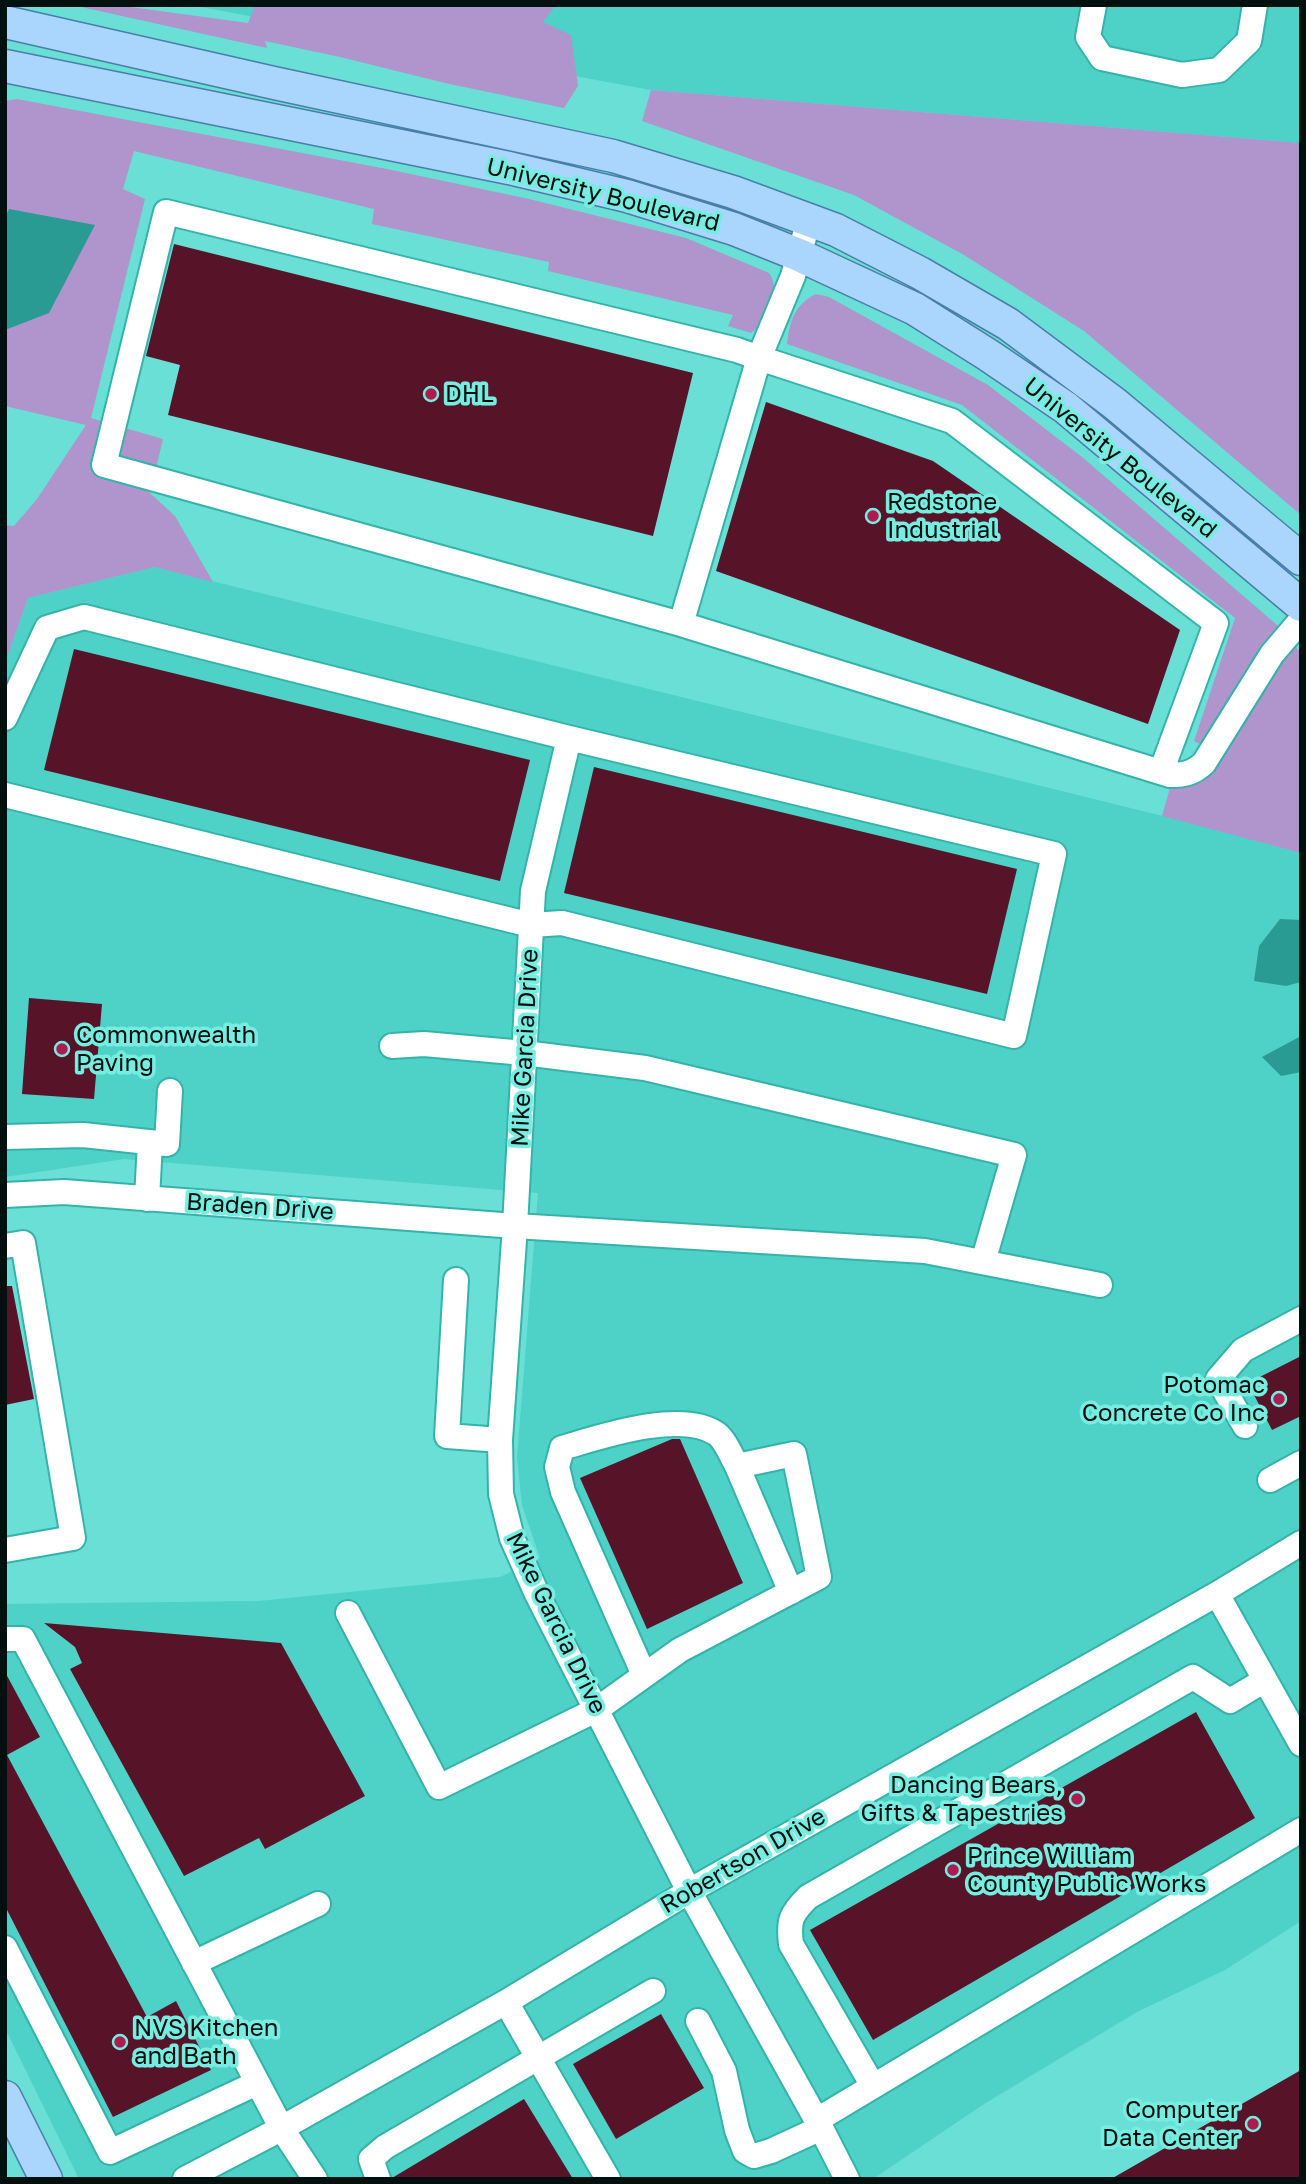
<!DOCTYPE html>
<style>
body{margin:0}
#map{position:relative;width:1306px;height:2184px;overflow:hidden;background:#69dfd5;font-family:"Golos Text",sans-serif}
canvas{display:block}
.frame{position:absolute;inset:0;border:7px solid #00100e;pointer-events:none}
</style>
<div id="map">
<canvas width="1306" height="2184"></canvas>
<div class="frame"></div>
</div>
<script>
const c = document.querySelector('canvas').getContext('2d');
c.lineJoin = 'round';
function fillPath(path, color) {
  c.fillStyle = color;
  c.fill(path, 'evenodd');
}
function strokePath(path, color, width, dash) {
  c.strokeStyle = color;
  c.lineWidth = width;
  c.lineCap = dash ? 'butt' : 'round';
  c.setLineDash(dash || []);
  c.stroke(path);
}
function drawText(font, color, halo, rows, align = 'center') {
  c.font = font + ' "Golos Text",sans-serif';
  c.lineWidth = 7;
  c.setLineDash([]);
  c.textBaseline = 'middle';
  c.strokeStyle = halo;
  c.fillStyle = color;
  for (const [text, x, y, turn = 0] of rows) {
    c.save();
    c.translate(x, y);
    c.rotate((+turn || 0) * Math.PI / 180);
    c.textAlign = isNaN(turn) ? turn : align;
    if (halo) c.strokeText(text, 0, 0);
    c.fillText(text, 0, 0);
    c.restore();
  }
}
fillPath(new Path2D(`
 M190 5H1301V143L651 90Z
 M155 567 1195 824 1301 853V1921L1225 1970 1137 2012 984 2104 873 2179H79L5 2028V1604L259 1601 500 1577 540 1558 522 1505 517 1458 538 1193 124 1159 5 1177V663L28 598Z`), '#4ed1c6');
fillPath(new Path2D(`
 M72 5H116L248 23 255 5H556L543 22 571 35 578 86 564 108 445 83 340 57 265 41 267 48Z
 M651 90 1301 143V515L1084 331 964 255 854 195 642 121Z
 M17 99 387 169 529 199 686 238 769 273C782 291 768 321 751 333L728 326 733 315 548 271 549 262 372 224 374 209 134 151 123 189 145 199 91 418 163 439 150 493 175 516 213 582 155 567 28 598 5 663V525L14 526 37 499 86 425 5 406V101Z
 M816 294 829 297 988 385 1082 457 1284 631 1208 748 1194 741 1235 618 962 405 787 344C790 321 794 305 816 294Z
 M1291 643 1301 652V853L1162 816 1172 781 1187 782Z`), '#b094cc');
fillPath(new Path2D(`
 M9 209 95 225 49 313 5 330V218Z
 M1280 919 1301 920V982L1286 986 1254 981 1259 946Z
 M1301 1036V1072L1281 1076 1262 1057Z`), '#2a9b92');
fillPath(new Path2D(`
 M174 244 693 373 653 536 168 415 180 365 146 356Z
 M766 402 933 461 1180 630 1148 724 716 571Z
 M74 649 530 760 500 881 44 770Z
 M594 767 1017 869 987 994 564 893Z
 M29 998 102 1004 94 1099 22 1094Z
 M5 1286H12L34 1399 5 1405Z
 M1301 1356V1416L1272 1430 1248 1383Z
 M672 1439H680L743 1583 647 1629 580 1478Z
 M44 1623 281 1643 365 1796 265 1849 259 1838 184 1876 70 1669 82 1663 75 1647Z
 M5 1672 40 1737 7 1755 147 2017 176 2001 211 2070 113 2117 5 1906Z
 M1196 1712 1255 1818 873 2040 810 1930Z
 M661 2014 704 2088 616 2139 573 2064Z
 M1301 2070V2179H1111Z
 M524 2099 573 2179H392V2178Z`), '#571428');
const minor = new Path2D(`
 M1094 5 1088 37 1102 58 1182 75 1219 70 1249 41 1255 5
 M809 220 793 276 759 358 681 624 104 465 166 212 737 350 759 358 952 421 1216 623 1161 772
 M681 624 1170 775C1185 775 1193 773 1204 763L1272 654 1301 620
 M5 718 47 628 84 617 569 738 1054 854 1014 1036 562 923 531 925 5 795
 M569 738 533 891 515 1226 500 1440 501 1494 512 1538 537 1594 689 1891 821 2128 847 2179
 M392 1046 424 1044 524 1053 645 1068 1014 1155 983 1262
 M5 1137 83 1135 167 1144 170 1091
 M5 1195 64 1192 515 1226 925 1251 1100 1285
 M147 1199 150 1142
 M5 1246 23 1243 73 1538 5 1550
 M456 1280 447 1436 500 1440
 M1245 1426 1218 1379 1243 1350 1301 1319
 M1270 1480 1301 1463
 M1217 1594 1301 1744
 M348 1613 439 1787 596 1710 680 1650 819 1577 794 1454 737 1466 791 1592
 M5 1639H23L282 2129 315 2179
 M644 1675 563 1492 557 1467 562 1448C600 1437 682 1409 717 1434 725 1440 732 1457 737 1466
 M5 1948 110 2152 257 2083
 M194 1963 318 1904
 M506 2002 608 2179
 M698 2021 724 2071 737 2130 745 2151 754 2156 771 2151 821 2128
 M873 2086 791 1944C788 1920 791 1914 808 1897L1193 1677 1230 1701 1265 1680
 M817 2120 1301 1830
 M185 2179 273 2133 506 2002 698 1886 1217 1594 1301 1543
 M378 2179 371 2159 385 2147 653 1991`);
const major = new Path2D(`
 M5 22 274 83 613 156 733 192 836 230 920 273 1008 324 1114 403 1301 559
 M5 66 509 168 627 196 734 229 799 255 915 309 988 355 1066 408 1301 605
 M5 2097 46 2179`);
strokePath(minor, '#35b3aa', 28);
strokePath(major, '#497ea9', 35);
strokePath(minor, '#fff', 24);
strokePath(major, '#aad6fe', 32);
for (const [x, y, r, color] of [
 [431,394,7,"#ad1c4e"],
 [873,516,7,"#ad1c4e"],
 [62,1049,7,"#ad1c4e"],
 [1279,1399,7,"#ad1c4e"],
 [1077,1799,7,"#ad1c4e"],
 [953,1870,7,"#ad1c4e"],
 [120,2042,7,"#ad1c4e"],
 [1253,2124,7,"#ad1c4e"]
]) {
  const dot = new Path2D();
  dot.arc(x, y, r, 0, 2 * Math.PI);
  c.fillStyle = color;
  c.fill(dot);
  strokePath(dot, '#77ede2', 2.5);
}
drawText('24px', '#00100e', '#77ede2', [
 ["University Boulevard",603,195,14],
 ["University Boulevard",1120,458,39],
 ["Mike Garcia Drive",525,1048,-87],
 ["Braden Drive",260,1207,4],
 ["Mike Garcia Drive",556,1623,64],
 ["Robertson Drive",743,1861,-30]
]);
drawText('24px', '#00100e', '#77ede2', [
 ["DHL",445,394],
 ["Redstone",887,502],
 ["Industrial",887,530],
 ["Commonwealth",76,1035],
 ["Paving",76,1063],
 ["Potomac",1265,1385,"right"],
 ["Concrete Co Inc",1265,1413,"right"],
 ["Dancing Bears,",1063,1785,"right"],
 ["Gifts & Tapestries",1063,1813,"right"],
 ["Prince William",967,1856],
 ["County Public Works",967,1884],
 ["NVS Kitchen",134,2028],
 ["and Bath",134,2056],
 ["Computer",1239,2110,"right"],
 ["Data Center",1239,2138,"right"]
], 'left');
</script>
